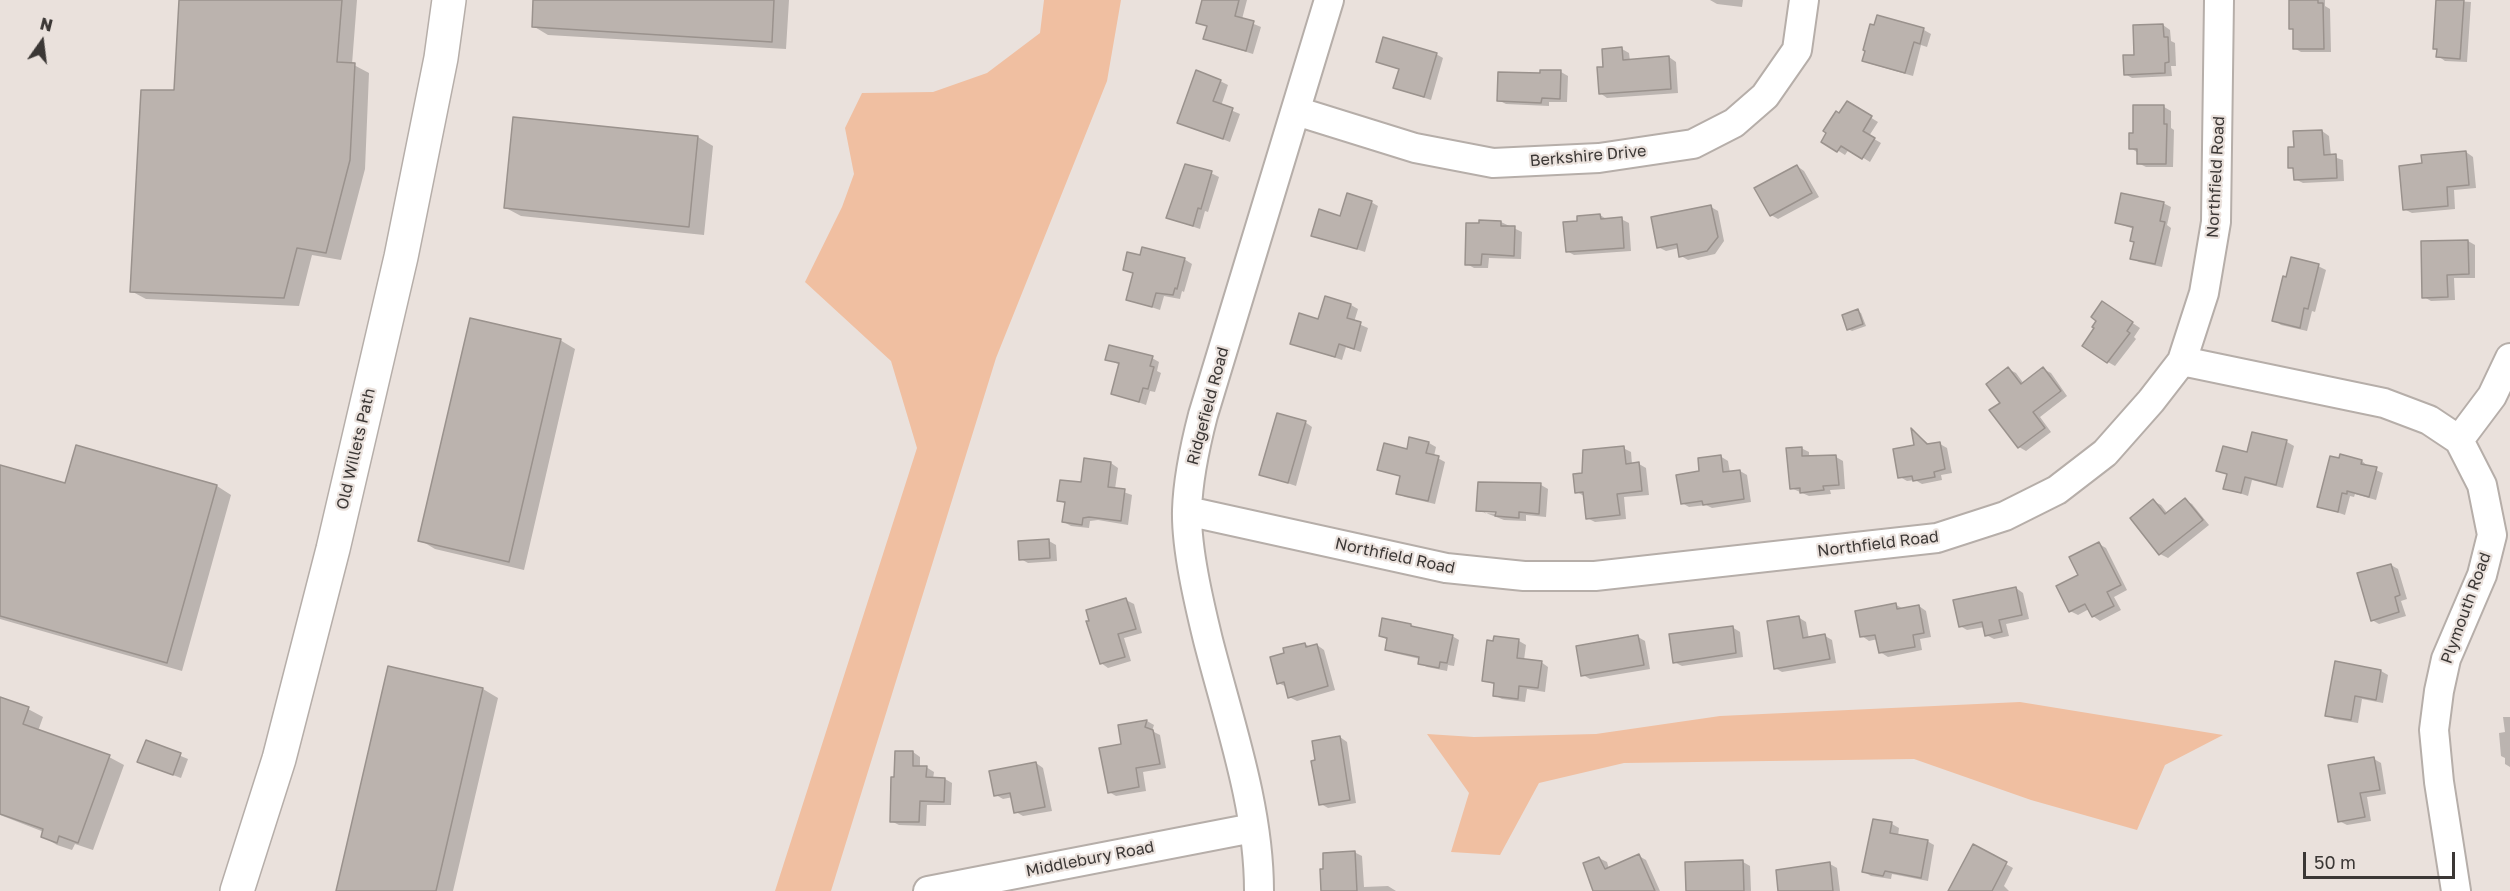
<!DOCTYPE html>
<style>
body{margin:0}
#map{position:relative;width:2510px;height:891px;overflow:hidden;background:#eae1dc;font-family:"Golos Text",sans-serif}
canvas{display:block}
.north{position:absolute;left:12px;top:12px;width:60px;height:60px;-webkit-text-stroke:4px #eae1dc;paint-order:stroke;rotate:14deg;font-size:16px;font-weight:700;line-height:24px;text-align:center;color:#3b3735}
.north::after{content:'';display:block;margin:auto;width:21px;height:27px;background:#3b3735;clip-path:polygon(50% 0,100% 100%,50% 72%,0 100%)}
.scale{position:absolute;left:2303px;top:852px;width:152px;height:27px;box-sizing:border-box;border:3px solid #3b3735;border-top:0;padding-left:8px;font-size:18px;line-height:21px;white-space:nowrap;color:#3b3735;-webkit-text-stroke:4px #eae1dc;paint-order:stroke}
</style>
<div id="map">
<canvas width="2510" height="891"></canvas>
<div class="north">N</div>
<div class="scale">50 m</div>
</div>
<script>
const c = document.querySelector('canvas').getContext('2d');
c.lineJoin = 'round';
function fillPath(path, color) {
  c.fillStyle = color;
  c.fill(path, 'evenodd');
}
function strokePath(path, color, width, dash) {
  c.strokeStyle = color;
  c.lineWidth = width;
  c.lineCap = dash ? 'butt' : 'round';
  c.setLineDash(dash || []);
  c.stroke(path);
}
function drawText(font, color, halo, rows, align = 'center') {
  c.font = font + ' "Golos Text",sans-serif';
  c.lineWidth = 4.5;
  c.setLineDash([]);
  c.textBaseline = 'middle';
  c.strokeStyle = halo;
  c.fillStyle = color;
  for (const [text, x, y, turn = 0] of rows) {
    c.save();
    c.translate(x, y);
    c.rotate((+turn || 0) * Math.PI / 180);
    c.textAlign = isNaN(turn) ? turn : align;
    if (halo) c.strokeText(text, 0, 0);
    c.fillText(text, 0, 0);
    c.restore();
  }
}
fillPath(new Path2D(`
 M1044 0H1121L1107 81 996 358 831 891H775L917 448 891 361 805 282 842 207 854 174 845 128 862 93 933 92 987 73 1040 33Z
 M2020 702 2223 735 2165 765 2137 830 2031 800 1914 759 1624 763 1539 783 1500 855 1451 852 1469 793 1427 734 1474 737 1596 734 1720 716Z`), '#f0bfa1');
fillPath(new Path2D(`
 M180 0H357L352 64 369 73 365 169 341 260 312 255 299 306 146 299 131 291 175 92Z
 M535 0H789L786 49 548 35 533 26Z
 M1215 0H1247L1242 19 1261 27 1253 54 1205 39Z
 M1710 0H1743L1742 7 1717 4Z
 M2291 0H2325V6L2330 9 2331 52H2301L2294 48V30L2290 28Z
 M2437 0 2471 2 2467 62 2445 61 2438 56V51L2434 49Z
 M1878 17 1924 30 1931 34 1927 47 1921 45 1913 76 1871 64 1864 60Z
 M2163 25 2170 30 2171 41 2175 43 2176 66H2171L2172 76 2132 78 2125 74 2136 57Z
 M1622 49 1629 53 1630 61 1669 57 1676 62 1678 93 1607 98 1600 93 1605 68Z
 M1436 54 1443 58 1431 100 1395 88 1400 70 1377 61Z
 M1561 72 1568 76 1567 102H1549V106L1506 104 1498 100Z
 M1220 81 1228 85 1221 106 1240 114 1230 142 1179 122Z
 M1847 103 1878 122 1869 136 1881 143 1870 162 1849 149 1845 155 1823 141Z
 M2164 107 2171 111V128L2174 130 2173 167H2146L2138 163V153L2131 148 2135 135Z
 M2322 131 2329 136 2331 156 2343 160 2344 181 2303 183 2295 179V170L2290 167 2296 148Z
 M698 137 713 146 704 235 521 216 506 208Z
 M2466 152 2473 157 2476 188 2454 190 2455 209 2412 213 2404 209 2423 165Z
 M1797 166 1804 171 1819 197 1778 219 1771 215Z
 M1211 173 1219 177 1208 212 1205 211 1200 229 1168 218 1177 186Z
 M1371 202 1378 206 1365 252 1313 235Z
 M2163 203 2171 207 2167 225 2171 228 2162 267 2139 262 2132 258 2135 242 2134 229 2116 223Z
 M1711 207 1718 211 1724 241 1715 254 1688 260 1681 256 1679 248 1666 251 1658 247Z
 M1600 215 1608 220 1621 219 1629 223 1631 251 1574 255 1567 251 1579 222Z
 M1501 222 1522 232 1521 259 1489 258 1488 268H1474L1467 264Z
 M2468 241 2475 245V278H2454L2455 300 2431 301 2424 297Z
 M1184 259 1192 264 1184 292 1182 291 1180 299 1164 296 1160 310 1127 299 1134 274 1124 269Z
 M2318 266 2326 270 2315 312 2312 311 2307 331 2281 325 2274 320Z
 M1351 305 1358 309 1354 322 1368 328 1361 352 1346 347 1342 360 1292 343 1319 321Z
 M2109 307 2140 328 2134 337 2136 339 2115 366 2108 362Z
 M1858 311 1861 313 1866 326 1852 331 1848 329Z
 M560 340 575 349 524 570 435 549 420 540Z
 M1152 358 1159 362 1157 371 1161 373 1155 392 1150 391 1146 405 1113 393 1120 365 1107 359Z
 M2008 369 2016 373 2024 384 2043 369 2051 373 2067 396 2040 417 2051 432 2026 451 2019 447Z
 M1305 422 1312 427 1296 486 1261 474Z
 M1913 431 1930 445 1940 444 1947 448 1952 473 1941 475 1942 480 1922 484 1915 480 1907 481 1900 477 1916 447Z
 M2253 434 2287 442 2294 446 2283 488 2252 480 2248 496 2225 488 2228 475 2218 470 2248 454Z
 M1429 443 1436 447 1434 456 1445 462 1435 504 1405 497 1398 493 1402 477 1379 470 1408 451Z
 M1623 448 1631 452 1632 464H1639L1646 468 1649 495 1624 497 1626 519 1595 522 1587 518 1584 496 1577 492 1584 474Z
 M1801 448 1809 452V459L1836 457 1843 461 1845 489 1830 490 1831 494 1809 496 1791 488Z
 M1720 456 1728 461 1730 473 1740 471 1747 475 1751 502 1712 508 1706 505 1689 507 1682 503 1701 472Z
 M1085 460 1111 463 1118 468 1115 489 1132 495 1128 525 1098 520 1090 521 1089 528 1071 526 1064 522 1066 504 1058 500 1082 484Z
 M2362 461 2369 467 2383 473 2376 500 2355 494 2354 497 2350 496 2345 515 2319 506Z
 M0 471 66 485 217 486 231 495 182 671 0 619Z
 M1525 484 1541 485 1548 489 1546 517 1526 515V521L1504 520 1478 510ZM1484 510 1503 511V514L1484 513Z
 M2185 500 2192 504 2209 525 2168 558 2160 554 2153 501 2161 505 2168 514Z
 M1049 541 1056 545 1057 561 1028 563 1021 559Z
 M2099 544 2106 548 2127 590 2114 597 2121 610 2100 621 2093 616 2089 609 2078 615 2070 611 2080 576Z
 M2391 565 2398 569 2407 599 2401 601 2406 616 2379 624 2372 620Z
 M2016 588 2023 593 2029 619 2006 624 2009 636 1994 639 1986 635 1985 627 1967 630 1960 626Z
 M1126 600 1134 604 1142 633 1124 638 1131 661 1108 668 1101 663Z
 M1896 605 1904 609 1919 606 1926 611 1931 637 1920 639 1922 650 1888 657 1880 652 1878 639 1869 641 1862 636Z
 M1798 617 1806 622 1809 639 1825 636 1832 640 1836 663 1782 672 1775 668Z
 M1411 625 1418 629 1452 636 1459 640 1454 666 1448 665 1447 671 1427 667 1419 663 1420 659 1394 653 1387 649 1388 640 1380 636Z
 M1732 627 1740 632 1743 657 1682 666 1674 662Z
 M1638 637 1645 641 1650 669 1590 679 1583 675Z
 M1495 638 1519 641 1526 645 1524 660 1541 662 1548 667 1545 692 1527 689 1525 702 1502 699 1494 695 1496 685 1483 680Z
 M1305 644 1310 647 1317 645 1324 650 1335 690 1297 701 1289 697 1287 687 1278 683 1286 654Z
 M389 668 483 689 498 698 453 891H337Z
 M2381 671 2388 675 2383 703 2362 699 2358 723 2334 719 2327 715Z
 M0 700 28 709 43 717 38 731 109 757 124 765 93 850 75 844 72 850 57 845 42 836 44 832 0 815Z
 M2503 717H2510V767L2505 764V758L2501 756 2499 733 2505 732Z
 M1147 721 1154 725 1152 731 1160 735 1166 768 1143 772 1146 791 1116 796 1109 792 1123 746Z
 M1340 737 1347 742 1356 803 1328 808 1321 804Z
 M147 742 188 759 181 778 146 765Z
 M913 752 920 757V767H926L934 772 933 779H945L952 783 951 805H927L926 826 899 825 891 821Z
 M2374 759 2381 763 2386 794 2367 797 2371 821 2347 825 2339 821Z
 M1036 763 1043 768 1052 811 1023 816 1016 812 1013 797 1003 799 996 795Z
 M1874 821 1892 824 1899 828 1898 836 1927 841 1934 845 1928 881 1892 874 1891 879 1871 876 1864 872Z
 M1973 846 2013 868 2004 886 2009 891H1950Z
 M1354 852 1362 856 1364 887 1388 886 1396 891H1323L1325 870Z
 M1639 856 1646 860 1660 891H1595L1599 858 1607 862 1609 869Z
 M1743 862 1750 866 1751 891H1688Z
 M1830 864 1837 868 1840 891H1780Z`), '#0003');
const building = new Path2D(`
 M179 0H342L337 62 355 63 350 160 326 253 297 248 284 298 130 292 141 90H174Z
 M533 0H774L772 42 532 27Z
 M1202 0H1239L1235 16 1254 21 1246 51 1203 39 1207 26 1196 23Z
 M2289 0H2318V3H2323L2324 49H2293V29H2289Z
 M2436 0H2464L2460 59 2436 57 2437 49H2433Z
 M1877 15 1924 28 1920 44 1914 42 1905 73 1862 61 1865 51 1863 50 1870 24 1874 25Z
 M2163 24 2164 37H2168L2169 62 2165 63V73L2124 75 2123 55H2134L2133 25Z
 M1383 37 1437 53 1424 97 1393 88 1399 69 1376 62Z
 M1622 47 1623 60 1669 56 1671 89 1599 94 1597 67H1603L1602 49Z
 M1196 70 1221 80 1213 101 1233 108 1223 139 1177 123Z
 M1540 70H1561L1560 99 1542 98 1541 103 1497 101 1498 72 1540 73Z
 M1847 101 1872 116 1863 131 1875 138 1862 159 1841 146 1837 152 1821 142 1826 133 1823 131 1836 111 1839 113Z
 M2133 105H2164V124H2167L2166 164H2137V149H2129V133H2133Z
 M513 117 698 136 689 227 504 208Z
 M2322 130 2324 155 2336 154 2337 178 2294 180 2293 168H2288V147H2294L2293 131Z
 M2466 151 2469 185 2447 187 2448 206 2403 210 2399 166 2422 163 2421 155Z
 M1185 164 1212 171 1201 209 1198 208 1193 226 1166 218Z
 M1797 165 1812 193 1770 216 1754 188Z
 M1347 193 1372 201 1357 249 1311 236 1319 209 1340 216Z
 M2121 193 2164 202 2160 221 2165 222 2155 264 2130 259 2134 242 2130 241 2133 227 2115 223Z
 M1711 205 1718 237 1707 251 1679 257 1677 244 1657 248 1651 217Z
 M1600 214 1601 219 1622 217 1624 248 1566 252 1563 222 1577 221V216Z
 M1479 220 1501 221V226H1515L1514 256 1482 254 1481 265H1465L1466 223H1479Z
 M2468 240 2469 274 2447 275 2448 297 2422 298 2421 241Z
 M1142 247 1185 258 1177 289 1175 288 1173 295 1156 293 1152 307 1126 300 1133 273 1123 270 1127 252 1140 255Z
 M2291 257 2319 264 2308 309 2304 308 2300 328 2272 321 2283 276 2286 277Z
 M1325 296 1351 304 1347 318 1361 322 1354 349 1339 344 1335 357 1290 344 1299 313 1318 319Z
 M2102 301 2133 322 2127 331 2130 333 2107 363 2082 346 2094 328 2092 327 2096 321 2091 317Z
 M1858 309 1863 324 1847 330 1842 315Z
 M470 318 561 339 509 562 418 541Z
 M1109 345 1153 356 1150 366 1154 367 1148 389 1143 388 1139 402 1111 394 1119 363 1105 360Z
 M2008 367 2021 384 2043 367 2061 391 2033 412 2045 428 2018 448 1989 410 2000 403 1986 384Z
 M1277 413 1306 421 1288 483 1259 475Z
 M1911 428 1927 444 1940 442 1945 469 1934 472 1935 477 1913 481 1912 476 1898 478 1893 449 1914 445Z
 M2252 432 2287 440 2276 485 2245 477 2241 493 2223 489 2227 474 2216 471 2223 446 2247 452Z
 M1409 437 1429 442 1426 453 1439 456 1428 501 1396 494 1400 476 1377 470 1384 443 1407 449Z
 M76 445 217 485 167 663 0 616V465L65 483Z
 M1624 446 1626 464 1639 462 1642 491 1617 494 1620 515 1586 519 1583 492 1575 493 1573 474 1582 473 1583 450Z
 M1802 447V456L1836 455 1839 485 1823 486 1824 490 1800 493V488L1790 489 1786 448Z
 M2340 454 2362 460 2361 464 2377 467 2369 497 2347 491V494L2342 493 2338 512 2317 507 2330 456 2339 458Z
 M1721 455 1723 472 1740 470 1744 499 1703 505 1702 501 1681 504 1676 475 1699 471 1698 458Z
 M1084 458 1111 462 1108 487 1125 489 1121 521 1089 517 1083 518 1082 525 1062 522 1065 502 1057 501 1060 480 1081 482Z
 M1478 482 1541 483 1539 514 1519 512V518L1495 516 1496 512 1476 511Z
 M2185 498 2203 520 2159 555 2130 518 2153 499 2165 514Z
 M1049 539 1050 558 1019 560 1018 541Z
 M2099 542 2121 585 2107 592 2114 606 2092 617 2085 604 2069 612 2056 586 2078 575 2069 557Z
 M2391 564 2400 595 2395 597 2399 612 2371 621 2357 573Z
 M2016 587 2022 615 1999 620 2002 632 1985 636 1982 622 1959 627 1953 600Z
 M1126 598 1136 629 1118 634 1125 657 1100 664 1086 621H1089L1086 610Z
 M1896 603 1897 609 1919 605 1924 633 1913 635 1915 647 1879 653 1875 635 1860 637 1855 611Z
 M1799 616 1803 638 1825 634 1830 659 1774 669 1767 621Z
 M1382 618 1411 624V626L1453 635 1447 663 1440 662 1439 668 1418 664 1419 657 1385 650 1387 638 1379 636Z
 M1733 626 1736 653 1673 663 1669 634Z
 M1638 635 1644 665 1581 676 1576 646Z
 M1494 636 1519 639 1517 658 1542 661 1538 688 1519 686 1518 699 1493 696 1494 683 1482 681 1487 640 1493 641Z
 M1305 643 1306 647 1317 644 1328 686 1288 698 1284 682 1277 684 1270 657 1284 653 1283 648Z
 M2335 661 2381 670 2376 700 2355 696 2351 720 2325 716Z
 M388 666 483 688 436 891H336Z
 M0 697 29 707 23 724 110 755 78 843 59 836 57 843 41 837 43 829 0 814Z
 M1147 720 1145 727 1153 730 1160 764 1136 768 1139 787 1108 793 1099 748 1121 744 1118 725Z
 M1340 736 1350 800 1319 805 1311 761 1315 760 1312 741Z
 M146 740 181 753 173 775 137 762Z
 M895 751H913V766H927L926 777 945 778 944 802 920 801 919 822H890L891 777H894Z
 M2374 757 2380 790 2360 793 2365 817 2338 822 2328 765Z
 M1036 762 1045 807 1014 813 1010 793 994 796 989 771Z
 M1873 819 1892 822 1890 833 1928 840 1921 878 1885 871 1883 876 1862 872Z
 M1973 844 2007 862 1992 891H1948Z
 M1355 851 1357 891H1321L1320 869H1323V853Z
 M1639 854 1655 891H1593L1583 863 1599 857 1605 869Z
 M1743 860 1744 891H1686L1685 862Z
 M1830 862 1833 891H1778L1776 870Z`);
fillPath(building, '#bbb3ae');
strokePath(building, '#9a928d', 1.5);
const minor = new Path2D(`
 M1296 111 1415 148 1493 163 1599 158 1693 144 1734 123 1765 96 1797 50 1804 0
 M2182 361 2384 403 2429 420 2459 440 2482 485 2492 535 2482 575 2446 659 2439 691 2434 730 2439 782 2456 891
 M2459 440 2492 396 2510 358
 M1187 511 1446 568 1524 576H1595L1937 538 2005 516 2057 490 2105 453 2151 401 2182 361 2204 293 2216 222 2219 0
 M928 891 1253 828
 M1259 891C1259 806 1229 722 1208 640 1199 603 1186 548 1187 510 1188 477 1195 446 1203 415L1329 0`);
const major = new Path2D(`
 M237 891 279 759 333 549 401 257 441 58 449 0`);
strokePath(minor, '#b6aea9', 32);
strokePath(major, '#b6aea9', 36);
strokePath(minor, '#fff', 28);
strokePath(major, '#fff', 33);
drawText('16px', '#3b3735', '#eae1dc', [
 ["Berkshire Drive",1588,156,-5],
 ["Northfield Road",2216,177,-87],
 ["Ridgefield Road",1208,406,-75],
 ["Old Willets Path",356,449,-77],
 ["Northfield Road",1878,544,-7],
 ["Northfield Road",1395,556,12],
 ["Plymouth Road",2466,608,-70],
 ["Middlebury Road",1090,859,-11]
]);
</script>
